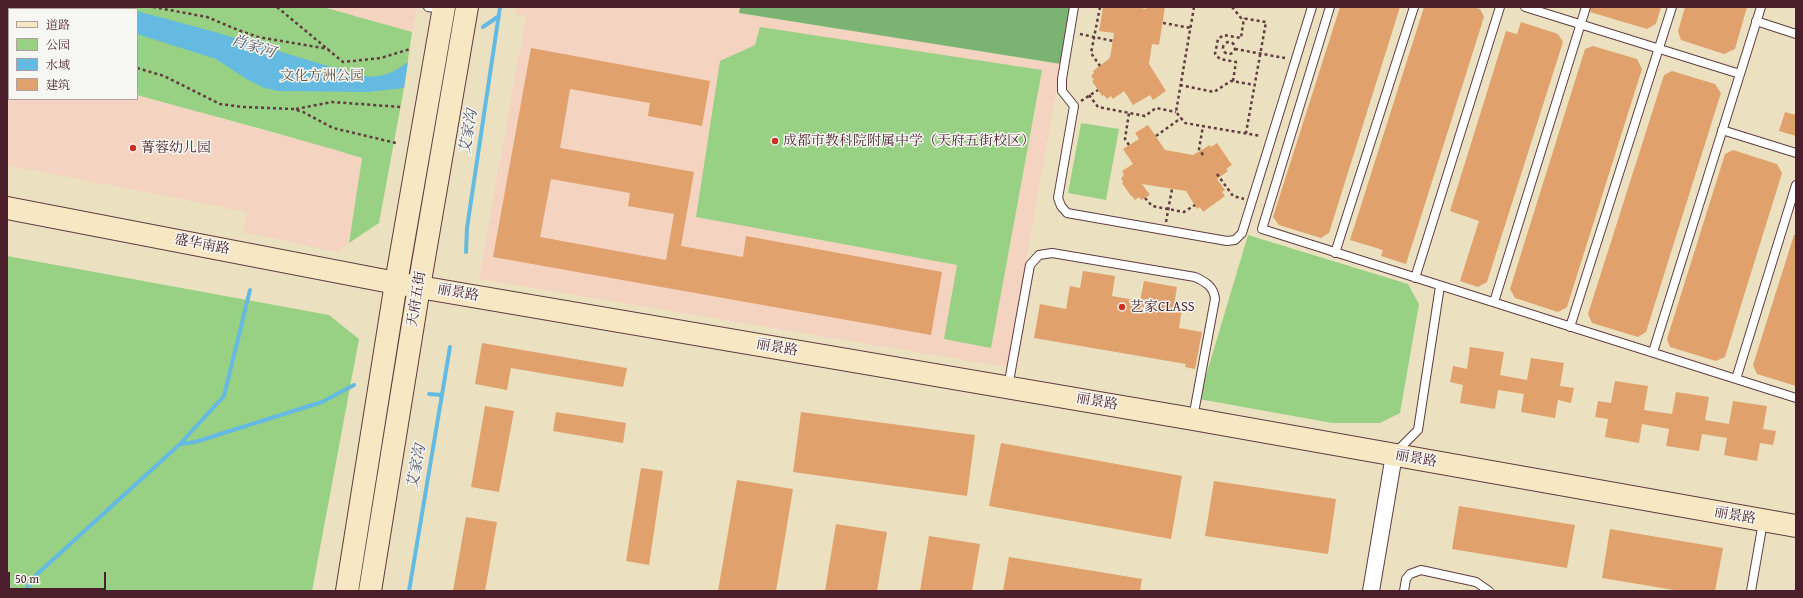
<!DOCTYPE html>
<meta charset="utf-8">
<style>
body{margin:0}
#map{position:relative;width:1803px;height:598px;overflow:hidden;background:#ebe1c0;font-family:"Gentium Book Plus","Noto Serif SC",serif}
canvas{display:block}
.frame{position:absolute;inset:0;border:8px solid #4a1f2b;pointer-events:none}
.legend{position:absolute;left:8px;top:8px;width:130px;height:92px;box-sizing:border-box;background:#f6f6f2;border:1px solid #b1a0a2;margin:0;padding:5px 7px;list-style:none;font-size:12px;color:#4a1f2b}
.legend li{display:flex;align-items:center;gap:8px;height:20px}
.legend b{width:20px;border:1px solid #b1a0a2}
.scale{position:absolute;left:8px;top:572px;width:98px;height:18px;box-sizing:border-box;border:2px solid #4a1f2b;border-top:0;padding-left:5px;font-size:12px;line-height:14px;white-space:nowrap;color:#4a1f2b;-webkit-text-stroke:3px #f6f6f2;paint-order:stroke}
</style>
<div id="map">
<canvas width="1803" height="598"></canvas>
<div class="frame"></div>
<ul class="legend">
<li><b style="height:5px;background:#f7e8c3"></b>道路</li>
<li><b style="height:11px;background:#98d184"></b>公园</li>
<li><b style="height:11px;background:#65bae1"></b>水域</li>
<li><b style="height:11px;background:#e1a16c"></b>建筑</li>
</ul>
<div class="scale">50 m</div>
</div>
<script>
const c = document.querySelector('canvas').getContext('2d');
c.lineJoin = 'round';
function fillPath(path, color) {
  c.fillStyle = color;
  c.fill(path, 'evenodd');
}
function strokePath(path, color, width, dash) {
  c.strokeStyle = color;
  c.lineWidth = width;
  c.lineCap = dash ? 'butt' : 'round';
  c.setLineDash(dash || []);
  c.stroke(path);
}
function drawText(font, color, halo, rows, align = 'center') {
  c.font = font + ' "Gentium Book Plus","Noto Serif SC",serif';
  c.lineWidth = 3;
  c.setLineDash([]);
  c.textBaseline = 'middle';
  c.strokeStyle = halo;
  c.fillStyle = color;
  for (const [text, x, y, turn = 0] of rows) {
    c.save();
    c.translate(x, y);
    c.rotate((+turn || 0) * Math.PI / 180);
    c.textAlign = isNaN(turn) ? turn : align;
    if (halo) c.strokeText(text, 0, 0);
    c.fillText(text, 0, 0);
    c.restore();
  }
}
fillPath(new Path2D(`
 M323 7H417L412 32Z
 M516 7H740L739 13 1061 64 1007 367 479 279 526 16 515 14Z
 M7 58 9 59V99H137V95L262 130 314 143 362 158 349 243 338 252 243 232 247 212 7 165Z`), '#f4d3c0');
fillPath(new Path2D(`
 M7 7H323L412 32 404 88 379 223 349 243 362 158C287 135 212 116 137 95V9H9V59L7 58Z
 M760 27 1042 70 991 348 944 339 957 265 696 217 720 61 755 45Z
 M1081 123 1119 129 1106 200 1068 193Z
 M1248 235 1408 284 1419 304 1400 413 1380 423H1332L1199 399Z
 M7 256 329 315 359 339 312 591H7Z`), '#98d184');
fillPath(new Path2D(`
 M740 7H1070L1061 64 739 13Z`), '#7ab372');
fillPath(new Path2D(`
 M21 7H126L132 9H26Z
 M137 11 215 32 361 76C383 78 391 74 408 62L404 88 368 92 277 91 262 87 245 78 216 59 137 34Z`), '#65bae1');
strokePath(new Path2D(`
 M483 27 499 16
 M466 252 467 228 500 7
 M429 394 441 395
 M180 444 195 442 322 402 354 385
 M25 591 35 576 180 444 224 396 250 290
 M409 591 450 347`), '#65bae1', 4);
fillPath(new Path2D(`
 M1103 7H1136L1146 9V7H1165L1159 45 1152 44 1149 64 1166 91 1153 100 1150 95 1133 105 1124 91 1113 99 1111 96 1107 99 1104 95 1102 96 1092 81 1094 80 1091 76 1094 73 1093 71 1110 58 1114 33 1099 31Z
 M1340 7H1400L1329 233 1321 238 1279 225 1273 217Z
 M1424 7H1472L1480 9 1484 17 1406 264 1381 256 1383 250 1350 240Z
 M1591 7H1661L1656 24 1647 29 1590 12Z
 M1685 7H1747L1735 49 1724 54 1681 40 1678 31Z
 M1521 22 1558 34 1563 42 1487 282 1478 287 1460 281 1479 221 1450 211 1506 31 1517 34Z
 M1593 46 1637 59 1642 69 1567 307 1558 312 1515 298 1510 289 1585 49Z
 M531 48 710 81 702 126 648 116 650 103 570 89 560 148 694 172 681 246 743 257 746 236 942 272 931 335 493 257ZM551 179 630 193 628 206 674 214 666 260 540 237Z
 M1672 71 1715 84 1721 93 1646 332 1638 337 1592 323 1588 314 1664 75Z
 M1785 112 1796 115V136L1779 131Z
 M1148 125 1165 150 1193 155 1210 145 1211 147 1217 143 1232 165 1226 169 1228 171 1217 179 1225 190 1222 192 1225 196 1203 212 1200 207 1197 209 1186 191 1142 184 1150 195 1141 200 1139 197 1135 200 1132 196H1131L1122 183 1123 182 1121 178 1124 175 1122 171 1133 164 1123 149 1139 139 1135 133Z
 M1733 150 1777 164 1782 173 1725 357 1716 361 1670 347 1667 339 1725 154Z
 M1794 235H1796V386L1757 374 1753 365Z
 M1083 271 1115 276 1112 296 1140 301 1144 281 1177 287 1174 306 1182 308 1179 328 1202 332 1195 369 1185 367 1186 364 1034 338 1040 304 1066 309 1070 286 1080 288Z
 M482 343 627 368 623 387 511 368 507 390 475 384Z
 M1470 347 1504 352 1500 375 1527 380 1531 358 1564 363 1560 386 1574 388 1571 403 1558 400 1555 418 1521 412 1524 394 1498 390 1495 409 1460 403 1463 385 1450 382 1453 366 1467 369Z
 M1615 381 1648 386 1644 410 1672 414 1676 392 1709 397 1705 420 1729 424 1733 401 1767 406 1763 429 1776 431 1773 445 1760 443 1757 461 1724 455 1727 438 1702 434 1699 451 1666 446 1669 429 1642 424 1639 443 1605 437 1608 419 1595 417 1598 401 1611 403Z
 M485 406 514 411 499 492 471 487Z
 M556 412 626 423 623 443 553 431Z
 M801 412 975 435 967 496 793 472Z
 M1001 443 1182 476 1171 539 989 506Z
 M641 468 663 471 649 565 626 561Z
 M737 480 793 489 776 591H718Z
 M1214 481 1336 499 1328 554 1205 536Z
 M1459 506 1575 525 1567 568 1452 549Z
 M466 517 497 522 485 591H453Z
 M836 524 887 532 877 591H825Z
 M1610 529 1723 548 1715 591H1680L1602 578Z
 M929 536 980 544 972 591H920Z
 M1009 557 1142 579 1140 591H1003Z`), '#e1a16c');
const lane = new Path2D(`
 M428 7 435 8
 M1074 7 1062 79V91L1074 106 1058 198 1061 206 1067 213 1227 241 1235 240 1242 233 1312 7
 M1330 7 1262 229 1796 398
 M1525 7 1740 74
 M1756 21 1796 34
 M1722 130 1796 153
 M1335 253 1414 7
 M1415 278 1500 7
 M1494 302 1586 7
 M1570 327 1672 7
 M1653 352 1761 7
 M1736 379 1796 185
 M1008 387 1030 265 1039 255 1052 253 1195 277C1206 282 1214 287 1215 299L1193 418
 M1396 452 1418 430 1440 286
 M1404 591 1406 579 1410 574 1421 570 1476 582 1489 591
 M1751 591 1763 522`);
const street = new Path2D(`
 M1371 591 1394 455`);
const secondary = new Path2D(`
 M7 208 396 283 1193 419 1796 526
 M347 591 396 283 444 7
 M370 591 419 287 467 7`);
strokePath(lane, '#623c41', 10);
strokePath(street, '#623c41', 18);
strokePath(secondary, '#623c41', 24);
strokePath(new Path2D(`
 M153 7 207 17 238 30 258 37 328 49
 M277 7 343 62 381 58 410 49
 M1100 7 1091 53 1100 66
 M1194 7 1176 112 1185 123 1261 136
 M1232 7 1241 18 1266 22 1246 133
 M1163 23 1191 28
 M1080 34 1113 41
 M1223 48a6 6 0 1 1 12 0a6 6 0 1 1-12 0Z
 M7 43 9 44
 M1235 49 1285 58
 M137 68 164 76 220 104 243 107 293 109 303 112 333 128 396 143
 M1233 81 1236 62 1220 59 1215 54 1218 39 1224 35 1241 38 1244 18
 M1180 85 1214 92 1231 81 1255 85
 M1089 95 1098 107 1145 116 1156 108 1176 112
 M1081 101 1098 90
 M296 109 332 102 401 107
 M1156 136 1181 118
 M1129 145 1125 139 1129 113
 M1203 155 1199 149 1203 126
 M1217 174 1233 196 1244 199
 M1145 198 1152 206 1184 212 1195 205
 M1166 222 1172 189`), '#623c41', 2.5, [3, 3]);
strokePath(lane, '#fff', 8);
strokePath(street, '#fff', 16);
strokePath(secondary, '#f7e8c3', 22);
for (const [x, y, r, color] of [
 [775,141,4,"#c8321e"],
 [133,148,4,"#c8321e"],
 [1122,307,4,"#c8321e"]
]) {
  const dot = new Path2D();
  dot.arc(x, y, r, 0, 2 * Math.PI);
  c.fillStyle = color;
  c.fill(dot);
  strokePath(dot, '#f6f6f2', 1.5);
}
drawText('14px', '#615446', '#f6f6f2', [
 ["文化方洲公园",322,76]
]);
drawText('14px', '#4a1f2b', '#f6f6f2', [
 ["成都市教科院附属中学（天府五街校区）",783,141],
 ["菁蓉幼儿园",141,148],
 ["艺家CLASS",1130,307]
], 'left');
drawText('14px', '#4a1f2b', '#f6f6f2', [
 ["盛华南路",202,245,11],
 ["丽景路",458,293,10],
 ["天府五街",417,299,-81],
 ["丽景路",777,348,10],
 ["丽景路",1097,402,10],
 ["丽景路",1416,459,10],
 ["丽景路",1735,516,10]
]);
drawText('italic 15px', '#53556b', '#f6f6f2', [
 ["肖家河",253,47,18],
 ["艾家沟",469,132,-81],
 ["艾家沟",417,467,-80]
]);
</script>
